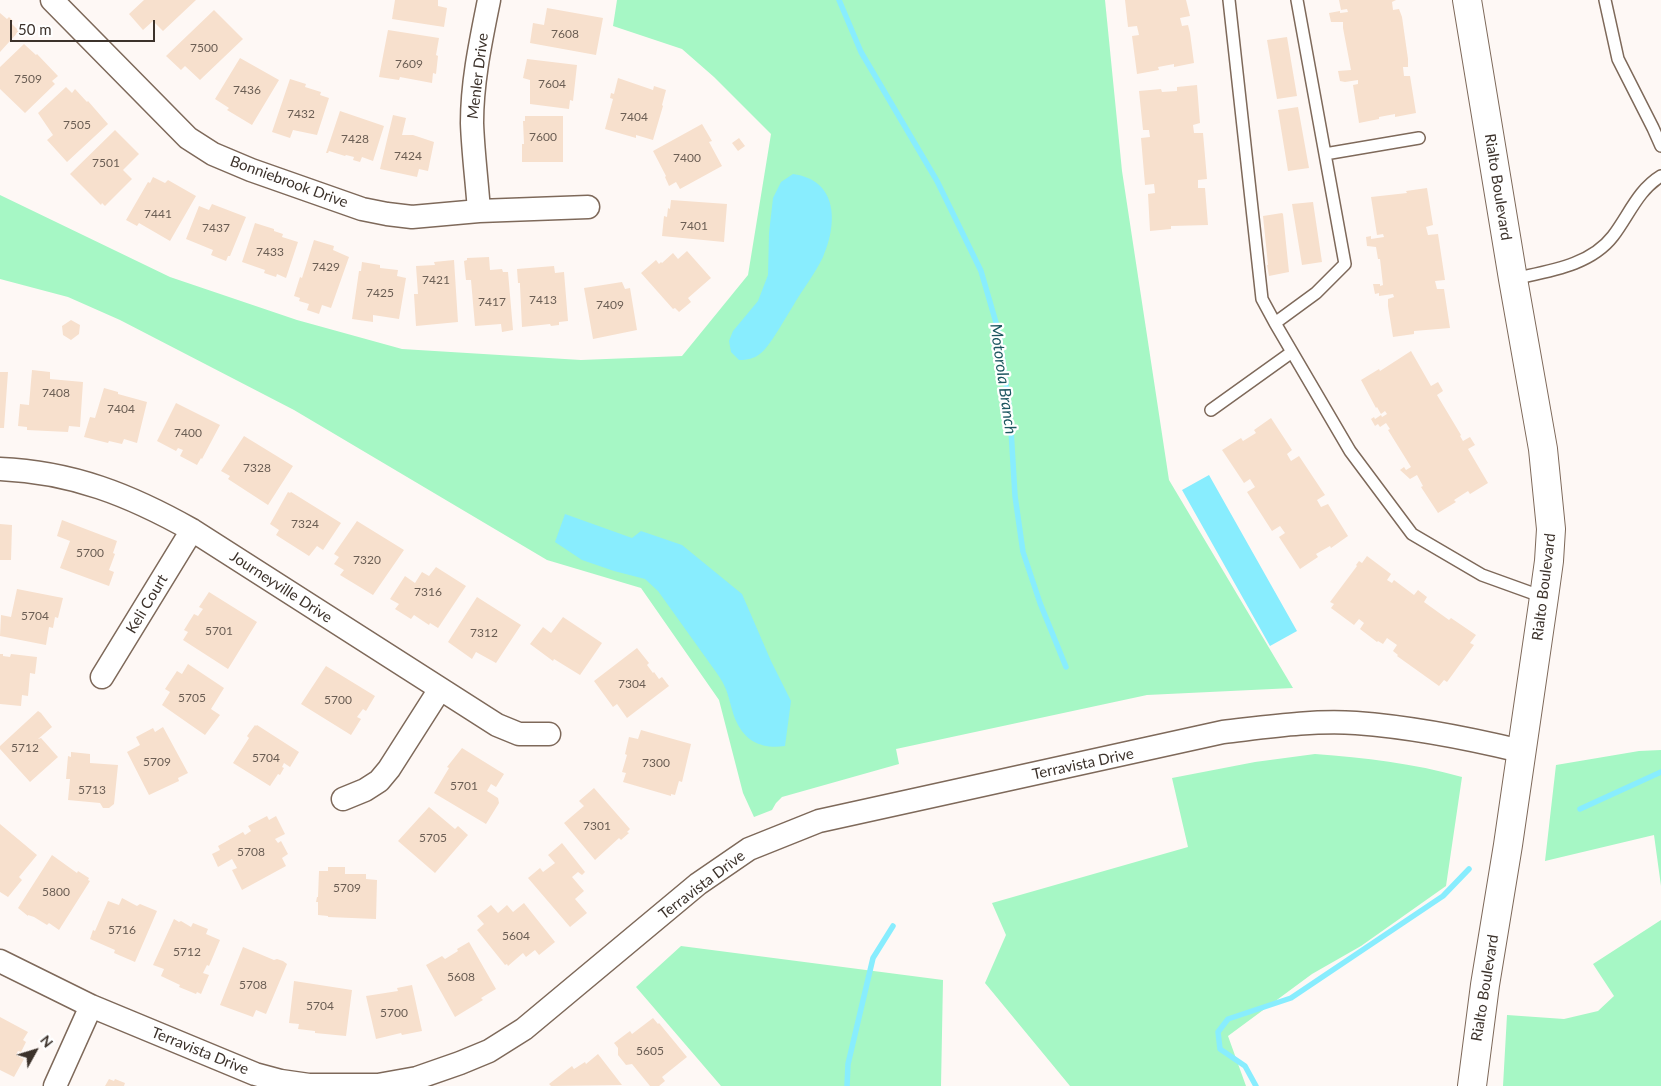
<!DOCTYPE html>
<style>
body{margin:0}
#map{position:relative;width:1661px;height:1086px;overflow:hidden;background:#fef8f5;font-family:Lato,sans-serif}
canvas{display:block}
.north{position:absolute;left:10px;top:1026px;width:50px;height:50px;-webkit-text-stroke:4px #fff;paint-order:stroke;rotate:51deg;font-size:14px;font-weight:700;line-height:20px;text-align:center;color:#3c322b}
.north::after{content:'';display:block;margin:auto;width:18px;height:22px;background:#3c322b;clip-path:polygon(50% 0,100% 100%,50% 72%,0 100%)}
.scale{position:absolute;left:10px;top:20px;width:145px;height:22px;box-sizing:border-box;border:2px solid #3c322b;border-top:0;padding-left:6px;font-size:15px;line-height:18px;white-space:nowrap;color:#3c322b;-webkit-text-stroke:4px #fff;paint-order:stroke}
</style>
<div id="map">
<canvas width="1661" height="1086"></canvas>
<div class="north">N</div>
<div class="scale">50 m</div>
</div>
<script>
const c = document.querySelector('canvas').getContext('2d');
c.lineJoin = 'round';
function fillPath(path, color) {
  c.fillStyle = color;
  c.fill(path, 'evenodd');
}
function strokePath(path, color, width, dash) {
  c.strokeStyle = color;
  c.lineWidth = width;
  c.lineCap = dash ? 'butt' : 'round';
  c.setLineDash(dash || []);
  c.stroke(path);
}
function drawText(font, color, halo, rows, align = 'center') {
  c.font = font + ' Lato,sans-serif';
  c.lineWidth = 4.5;
  c.setLineDash([]);
  c.textBaseline = 'middle';
  c.strokeStyle = halo;
  c.fillStyle = color;
  for (const [text, x, y, turn = 0] of rows) {
    c.save();
    c.translate(x, y);
    c.rotate((+turn || 0) * Math.PI / 180);
    c.textAlign = isNaN(turn) ? turn : align;
    if (halo) c.strokeText(text, 0, 0);
    c.fillText(text, 0, 0);
    c.restore();
  }
}
fillPath(new Path2D(`
 M617 0H1105L1122 171 1169 480 1293 688 1147 695 896 749 899 764 782 797 776 803 772 810 754 817 743 793 719 700 641 588 547 560 294 410 120 320 68 297 0 279V195L170 277 297 320 402 349 581 360 682 356 748 275 771 134 714 77 682 49 613 26Z
 M1661 750V886L1654 835 1545 861 1556 765 1639 751Z
 M1315 754C1365 758 1413 763 1462 777L1446 886 1361 946 1312 974 1228 1036 1246 1086H1070L985 983 1006 935 992 903 1188 847 1172 778 1255 762Z
 M1661 920V1086H1503L1507 1015 1564 1019 1598 1011 1614 996 1593 964Z
 M681 946 943 980 941 1086H721L636 987Z`), '#a6f7c5');
fillPath(new Path2D(`
 M793 174C838 180 838 223 823 257 815 274 802 290 793 306 786 317 770 346 761 353 754 359 747 360 739 360L731 352 729 341 733 331 758 301 768 275 769 233 773 198 781 182Z
 M1209 475 1297 631 1270 646 1182 490Z
 M565 514 632 538 641 531 682 545 742 594 771 661 791 701 785 746C764 749 747 743 737 723 731 711 730 697 724 685 722 681 719 676 716 672L658 591 645 579 614 571 582 560 555 542Z`), '#88edfe');
strokePath(new Path2D(`
 M839 0 861 52 937 181 981 271 999 333 1010 413 1015 496 1023 552 1040 603 1066 667
 M1580 809 1661 772
 M847 1086 848 1064 873 958 893 926
 M1256 1086 1245 1066 1220 1049 1218 1032 1228 1019 1291 998 1443 896 1469 869`), '#88edfe', 5.5);
fillPath(new Path2D(`
 M144 0H196L163 31 153 21 143 30 129 14Z
 M395 0H438V6L447 8 444 27 392 19Z
 M1125 0H1186L1190 16 1180 18 1182 26 1188 25 1190 33 1194 63 1174 67V64L1158 67 1159 70 1137 74 1132 36 1139 35 1137 26 1128 27Z
 M1339 0H1396L1392 2 1393 10 1399 9 1402 17 1408 59V67H1403L1404 76H1410L1416 113 1395 117V114L1379 117V119L1359 123 1353 85 1358 84V80L1345 82 1340 81 1338 71 1351 70 1343 28V22H1331L1329 13 1340 11V13L1348 12 1347 9 1341 10Z
 M547 8 603 18 596 55 530 43 533 23 544 25Z
 M214 10 243 39 200 80 185 66 181 70 166 56Z
 M0 13 7 19 9 17 13 21 11 23 19 31 0 52Z
 M388 30 439 38 436 55 438 56 436 74 433 73 432 83 400 77 399 80 379 77Z
 M1287 37 1297 96 1277 99 1267 40Z
 M24 44 36 55 37 54 58 76 52 81 55 84 25 113 0 89V67Z
 M240 58 279 80 252 125 227 110 229 108 215 99Z
 M527 59 577 65 573 101 570 100 569 109 530 104V80L523 78Z
 M618 78 653 90 654 86 666 90 662 105 663 106 653 140 636 135V138L605 129 613 99 610 98 611 93 614 94Z
 M290 79 306 84 305 87 321 92 320 95 329 98 317 135 293 130 290 138 272 132Z
 M1197 85 1200 123 1193 125 1194 133H1203L1207 179 1198 180V188H1205L1208 225 1171 226V229L1150 231 1148 194 1155 193 1154 184 1145 185 1141 138 1150 137 1149 130H1143L1139 91 1161 89 1162 92 1177 91V87Z
 M66 87 72 93 75 89 87 102 88 101 108 124 67 162 47 140 53 135 38 113Z
 M1298 107 1309 168 1288 171 1278 110Z
 M340 111 384 126 373 161 362 157 360 162 353 160 354 157 346 155 345 156 329 151 328 153H326Z
 M393 115 406 118 402 135H413L434 142 428 171 419 169 417 177 380 169Z
 M525 116H563V162H522V144H524L523 121H525Z
 M702 124 712 141 709 142 722 166 680 189 676 182 669 186 665 177 666 176 653 151Z
 M115 130 139 154 123 170 132 179 105 206 102 203 101 205 70 174Z
 M739 138 745 146 738 151 732 143Z
 M153 177 165 183 168 180 196 196 170 241 139 223 137 226 126 220 148 182 150 183Z
 M1427 188 1433 225 1426 227 1428 235 1438 234 1445 280 1435 281 1437 289H1444L1450 328 1414 331V334L1393 337 1388 306V299L1394 297 1393 294 1379 296V293L1375 294 1373 284H1380V286L1383 285 1380 259H1378L1376 247 1367 246 1366 237 1371 236V239L1384 237 1383 234 1377 235 1371 197 1407 193 1406 191Z
 M671 200 727 204 724 242 662 236 664 216 667 217 668 208 670 209Z
 M1313 202 1322 262 1302 265 1292 204Z
 M212 204 246 217 230 256H228L226 261 211 255 213 250 186 239 199 206 209 210Z
 M1282 213 1283 214 1289 272 1269 276 1267 265H1268L1263 216Z
 M255 223 274 229V231L283 234 282 237 298 242 286 278 277 274 276 277 264 273 265 270 242 262Z
 M314 240 334 246 333 250 349 257 331 308 322 305 319 314 307 310 309 304 299 301 300 298 294 296 300 277 302 278Z
 M687 251 711 278 688 298 691 302 679 312 675 308 673 309 641 273 656 260 659 264 661 262 662 263 673 253 678 259Z
 M489 257 490 270 502 269 503 272H508L513 330 502 332 501 324 475 326 471 280H466L464 261 467 260V258Z
 M454 260 458 322 416 326 414 294H418L416 266 435 265 434 262Z
 M362 262 380 265V268L398 270 397 276 406 278 399 319 373 315V322L352 319 359 271H361Z
 M554 266 555 273 564 272 568 321 559 322V325L551 326 550 324 522 327 520 286V283H518L517 269Z
 M622 282 625 289 630 288 637 330 593 339 584 288Z
 M71 320 80 325 79 334 71 340 63 335 62 326Z
 M1411 351 1431 386 1438 382 1442 389 1443 391 1437 395 1461 435 1460 436 1463 441 1470 437 1475 445 1468 449 1488 483 1470 494 1468 491 1454 500 1456 502 1438 513 1421 487 1423 486 1417 475 1410 479 1400 470 1404 467 1406 470 1411 467 1388 430 1390 429 1386 423 1380 427 1378 424 1375 426 1371 419 1374 417 1375 419 1381 415 1382 417 1387 414 1385 411 1381 414 1377 407 1376 408 1361 380 1379 369 1380 371Z
 M32 370 50 372V379L83 382 80 427 69 426 68 432 27 430V427L18 426 20 404 29 405Z
 M0 372H8L4 428H0Z
 M104 388 118 392V394L147 402 137 443 124 439 122 444 109 441 108 443 84 437 90 417 95 418Z
 M176 403 220 425 202 459 201 458 197 465 180 456 183 450 178 448 176 451 157 441Z
 M1271 418 1292 450 1287 454 1291 461 1299 456 1325 495 1317 500 1321 507 1328 504 1348 536 1331 548 1330 546 1316 554 1318 557 1300 569 1279 537 1285 533 1280 526 1272 531 1247 492 1255 487 1250 479 1244 483 1222 450 1241 438 1243 441 1256 433 1254 430Z
 M244 436 293 466 268 505 228 479 230 476 221 471Z
 M288 492 290 493 291 492 341 523 323 550 317 546 309 556 276 535 279 530 270 524Z
 M62 520 117 541 113 553 115 554 109 570 114 572 109 586 60 568 70 541 57 536Z
 M357 521 404 550 373 595 340 575 344 570 334 564 339 557 334 554Z
 M0 524 12 525 11 560H0Z
 M1367 556 1391 574 1387 580 1392 583 1394 580 1414 595 1418 590 1427 597 1424 602 1449 620 1451 618 1476 635 1470 643 1474 645 1447 682 1444 680 1439 686 1397 656 1398 655 1393 651 1397 645 1387 638 1383 644 1378 641 1377 642 1360 629 1364 623 1359 619 1354 625 1331 608 1334 604 1330 602 1357 566 1356 565 1359 561 1362 563Z
 M436 567 466 586 438 628 430 623 429 625 414 615 411 619 395 609 399 604 390 599 405 576 415 583 422 572 429 576Z
 M17 589 63 598 58 618 55 617 53 628 49 627 46 645 0 636 1 615 11 617Z
 M209 592 257 622 228 669 183 640 188 632 184 630 194 614 198 616 203 609 199 607Z
 M477 597 521 625 496 663 476 652 472 659 448 642Z
 M563 617 602 643 580 675 554 659 553 661 530 644 543 627 551 633Z
 M637 648 649 663 647 665 653 673 654 672 659 679 662 677 669 686 627 718 617 704 613 707 594 681Z
 M0 654H3V656L10 657 11 654 37 657 35 674 30 673 28 696 22 695 21 706 0 704Z
 M188 664 224 688 211 709 220 715 205 735 162 705 170 692 165 689 177 671 182 674Z
 M326 666 375 696 366 711 363 709 357 717 361 719 351 735 301 704Z
 M38 711 41 713 52 727 38 739 41 738 58 757 30 782 0 749V746Z
 M255 725 256 726 257 725 299 752 290 767 284 763 282 767 284 768 280 775 278 774 270 786 233 763 249 738 247 736Z
 M163 727 188 773 178 778 179 781 149 795 127 752 140 745 136 737 153 728 155 732Z
 M641 730 691 744 682 782 679 781 675 795 671 794V796L623 782 626 773 622 772 627 755 625 754 629 737 638 739Z
 M462 748 504 774 496 787 491 784 487 791 498 798 499 803 486 824 434 793 449 768 447 767Z
 M71 752 90 754V763L118 765 114 804 109 808H103L100 803 68 800 70 779H66L68 756 71 757Z
 M594 788 630 829 627 832 629 833 621 840 619 838 595 860 564 823 584 806 579 801Z
 M429 807 455 829 458 826 468 835 435 873 398 841Z
 M267 816 269 820 276 816 285 834 275 839 278 843 281 841 288 854 282 858 286 866 242 890 232 870 237 868 232 859 218 867 212 854 220 850 218 846 243 832 245 835 251 831 248 826Z
 M0 824 37 855 19 877 22 880 8 897 0 892Z
 M562 843 585 872 582 875 578 872 572 877 584 891 575 899 587 913 570 927 528 878 540 868 543 872 555 863 548 855Z
 M52 855 77 873 78 871 89 878 88 880 90 881 59 930 49 923 47 925 34 917 28 915V916L18 908Z
 M328 867H345V874H366V879L377 880 376 919 328 917V916L318 915V902H316L317 897H318L319 871H328Z
 M122 898 137 906 140 904 157 911 135 962 114 953 115 950 90 939 93 930 95 931 108 901 119 905Z
 M524 903 555 942 539 955 535 950 526 957 523 953 508 966 507 964 505 965 477 930 484 924 477 916 491 905 498 913 507 905 513 912Z
 M174 919 179 922 181 921 191 927 193 923 208 929 206 934 220 940 209 966 207 965 203 973 209 975 201 994 197 992 196 994 179 987 180 985 161 976 164 969 153 965Z
 M469 942 496 989 481 998 483 1000 455 1017 426 965 442 956 445 959 458 951 457 949Z
 M243 947 274 960 277 959 283 961 287 964 266 1014 256 1010 253 1017 220 1005Z
 M294 981 352 990 346 1036 315 1033V1031L298 1029 299 1024 289 1023Z
 M412 985 422 1031 402 1035 401 1033 376 1039 366 996 398 991 397 988Z
 M0 1017 28 1032 23 1040 26 1042 21 1052 18 1051 16 1055 24 1059 14 1077 0 1070Z
 M653 1018 658 1024 659 1023 687 1057 662 1077 665 1081 659 1086H650L632 1064 626 1065 618 1055V1048L614 1043 630 1031 632 1034Z
 M598 1054 622 1085 551 1086 549 1084 572 1066 574 1069 585 1062 586 1064Z
 M109 1079 114 1081 115 1079 125 1083 124 1086H105Z`), '#f7e0cd');
const service = new Path2D(`
 M1229 0 1262 299 1275 323
 M1297 0 1345 264 1316 293 1275 323 1350 451 1412 534 1482 575 1543 597
 M1605 0 1618 59 1653 128 1661 146
 M1325 154 1419 138
 M1513 279C1548 271 1590 266 1613 236 1629 215 1638 190 1661 176
 M1211 410 1292 352`);
const minor = new Path2D(`
 M52 0 188 138 213 154 251 170 362 209 387 214 412 217 479 211 588 207
 M479 211C477 182 473 152 472 123 472 81 481 40 489 0
 M0 469C72 472 130 495 192 530L497 725 519 734H549
 M102 677 192 530
 M343 799 365 790 379 781 389 769 440 689
 M0 961 91 1006 255 1074 281 1081 309 1085H378L417 1078 460 1063 489 1051 524 1029 698 884 749 849 819 821 1223 732C1267 727 1312 720 1356 723 1411 727 1467 738 1521 751
 M55 1086 91 1006`);
const tertiary = new Path2D(`
 M1467 0 1513 279 1543 449 1551 529 1549 561 1544 597 1508 845 1485 985 1472 1086`);
strokePath(service, '#7e695a', 14);
strokePath(minor, '#7e695a', 25);
strokePath(tertiary, '#7e695a', 30);
strokePath(service, '#fff', 11);
strokePath(minor, '#fff', 22);
strokePath(tertiary, '#fff', 28);
drawText('12px', '#6b5e54', null, [
 ["7608",565,34],
 ["7500",204,48],
 ["7609",409,64],
 ["7509",28,79],
 ["7604",552,84],
 ["7436",247,90],
 ["7432",301,114],
 ["7404",634,117],
 ["7505",77,125],
 ["7600",543,137],
 ["7428",355,139],
 ["7424",408,156],
 ["7400",687,158],
 ["7501",106,163],
 ["7441",158,214],
 ["7401",694,226],
 ["7437",216,228],
 ["7433",270,252],
 ["7429",326,267],
 ["7421",436,280],
 ["7425",380,293],
 ["7413",543,300],
 ["7417",492,302],
 ["7409",610,305],
 ["7408",56,393],
 ["7404",121,409],
 ["7400",188,433],
 ["7328",257,468],
 ["7324",305,524],
 ["5700",90,553],
 ["7320",367,560],
 ["7316",428,592],
 ["5704",35,616],
 ["5701",219,631],
 ["7312",484,633],
 ["7304",632,684],
 ["5705",192,698],
 ["5700",338,700],
 ["5712",25,748],
 ["5704",266,758],
 ["5709",157,762],
 ["7300",656,763],
 ["5701",464,786],
 ["5713",92,790],
 ["7301",597,826],
 ["5705",433,838],
 ["5708",251,852],
 ["5709",347,888],
 ["5800",56,892],
 ["5716",122,930],
 ["5604",516,936],
 ["5712",187,952],
 ["5608",461,977],
 ["5708",253,985],
 ["5704",320,1006],
 ["5700",394,1013],
 ["5605",650,1051]
]);
drawText('15px', '#3c322b', '#fff', [
 ["Menler Drive",478,76,-83],
 ["Bonniebrook Drive",289,182,20],
 ["Rialto Boulevard",1498,187,81],
 ["Journeyville Drive",281,587,33],
 ["Rialto Boulevard",1544,587,-83],
 ["Keli Court",147,604,-59],
 ["Terravista Drive",1083,764,-12],
 ["Terravista Drive",702,885,-37],
 ["Rialto Boulevard",1485,988,-81],
 ["Terravista Drive",200,1051,22]
]);
drawText('italic 16px', '#1c565f', '#fff', [
 ["Motorola Branch",1003,379,82]
]);
</script>
